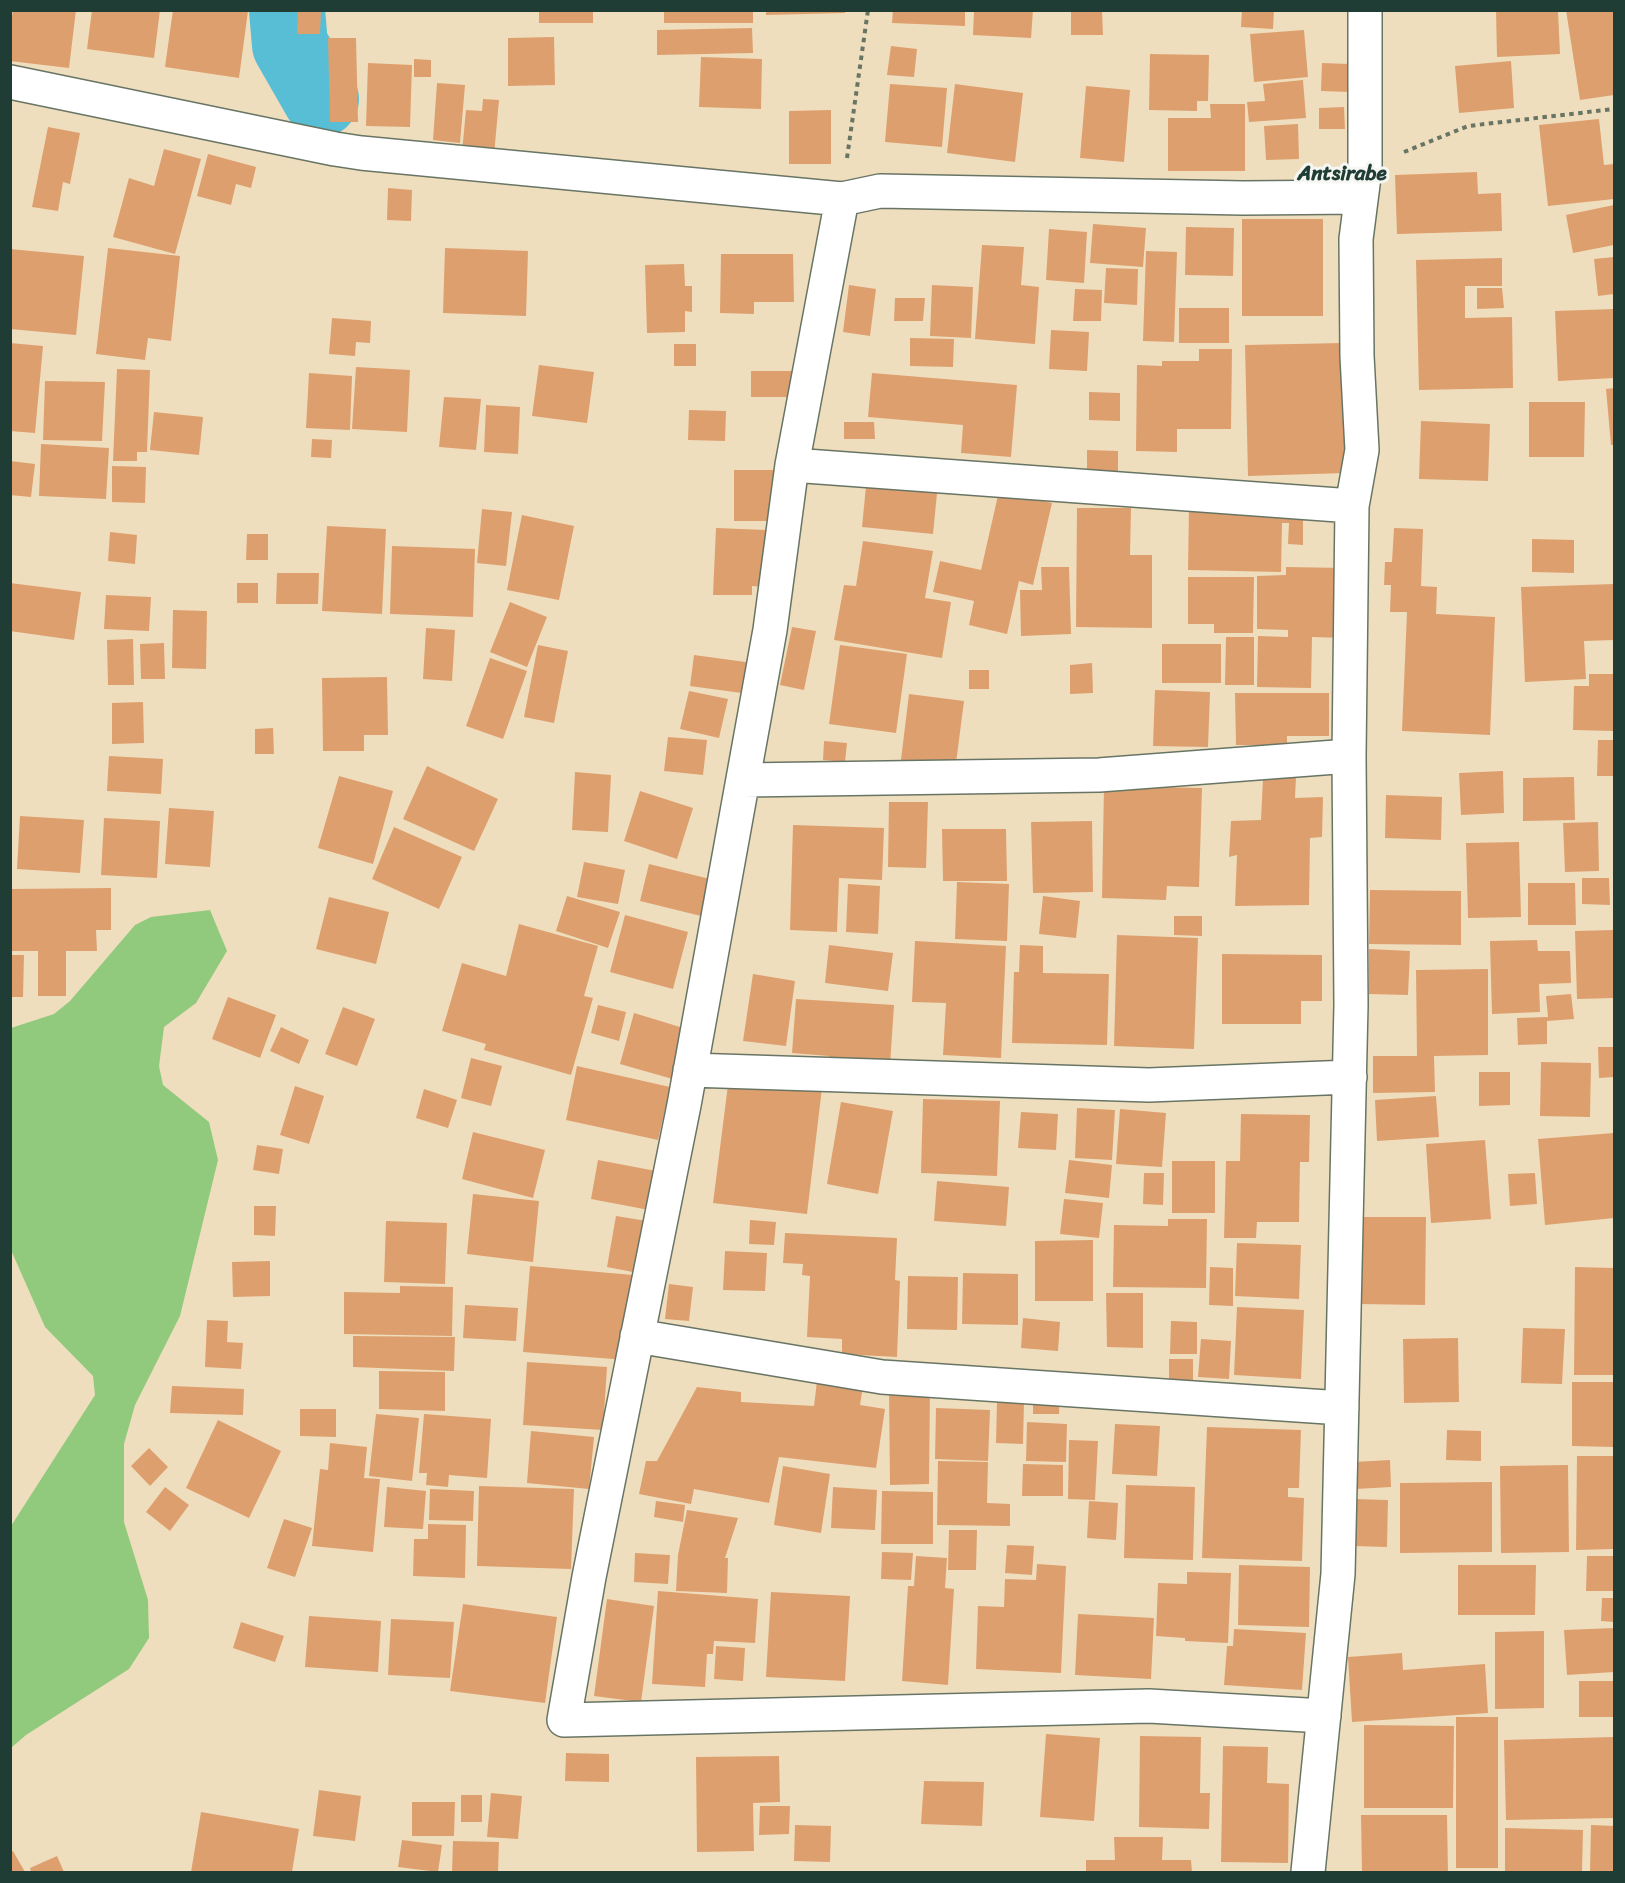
<!DOCTYPE html>
<style>
body{margin:0}
#map{position:relative;width:1625px;height:1883px;overflow:hidden;background:#efdebe;font-family:Sriracha,sans-serif}
canvas{display:block}
.frame{position:absolute;inset:0;border:12px solid #1f3d34;pointer-events:none}
</style>
<div id="map">
<canvas width="1625" height="1883"></canvas>
<div class="frame"></div>
</div>
<script>
const c = document.querySelector('canvas').getContext('2d');
c.lineJoin = 'round';
function fillPath(path, color) {
  c.fillStyle = color;
  c.fill(path, 'evenodd');
}
function strokePath(path, color, width, dash) {
  c.strokeStyle = color;
  c.lineWidth = width;
  c.lineCap = dash ? 'butt' : 'round';
  c.setLineDash(dash || []);
  c.stroke(path);
}
function drawText(font, color, halo, rows, align = 'center') {
  c.font = font + ' Sriracha,sans-serif';
  c.lineWidth = 6;
  c.setLineDash([]);
  c.textBaseline = 'middle';
  c.strokeStyle = halo;
  c.fillStyle = color;
  for (const [text, x, y, turn = 0] of rows) {
    c.save();
    c.translate(x, y);
    c.rotate((+turn || 0) * Math.PI / 180);
    c.textAlign = isNaN(turn) ? turn : align;
    if (halo) c.strokeText(text, 0, 0);
    c.fillText(text, 0, 0);
    c.restore();
  }
}
fillPath(new Path2D(`
 M210 910 227 951 196 1003 164 1027 159 1066 163 1085 209 1122 218 1160 180 1316 135 1405 124 1444V1522L148 1600 149 1638 129 1669 26 1735 11 1748V1526L95 1395 93 1376 45 1327 11 1250V1028L54 1014 70 1001 135 925 151 917Z`), '#91ca7d');
strokePath(new Path2D(`
 M287 10 290 45 321 99`), '#58bed6', 76);
fillPath(new Path2D(`
 M13 10H76L69 68 10 61V29Z
 M92 10H160L154 58 87 49Z
 M173 10 248 11 239 78 165 67Z
 M298 10H321L320 34H297Z
 M539 10H593V23H539Z
 M664 10H753V23H664Z
 M766 10H845V13L766 15Z
 M893 10H965V26L892 23Z
 M974 10H1033L1031 38 973 35Z
 M1071 10H1102L1103 35H1071Z
 M1242 10H1274L1273 29 1241 27Z
 M1496 10H1558L1560 54 1497 57Z
 M1566 10H1614V95L1580 100Z
 M752 28 753 53 657 55V30Z
 M1304 30 1308 77 1254 82 1250 34Z
 M554 37 555 85 508 86V38Z
 M328 38H356L358 122H330Z
 M891 46 917 49 914 77 887 75Z
 M1150 54 1209 55 1208 101H1197V111L1149 110Z
 M701 57 762 59 761 109 699 107Z
 M414 59 431 60V77H414Z
 M1511 61 1514 108 1459 113 1455 66Z
 M368 63 412 65 410 127 366 126Z
 M1322 63 1349 64V92L1321 91Z
 M1303 80 1306 118 1249 122 1247 102 1265 101 1263 84Z
 M437 83 465 85 460 143 433 140Z
 M890 84 947 88 942 147 885 142Z
 M955 84 1023 93 1015 162 947 153Z
 M1086 86 1130 90 1124 162 1080 158Z
 M483 99 499 100 494 155 462 152 466 110 482 111Z
 M1210 104H1245V171H1168V118H1211Z
 M1344 107 1345 129H1319V108Z
 M831 110V164H789V111Z
 M1599 119 1604 165 1614 164V199L1548 206 1539 125Z
 M1298 124 1299 159 1266 160 1264 126Z
 M48 127 80 133 70 184 63 182 58 211 32 207Z
 M164 149 201 159 175 254 113 237 129 178 154 186Z
 M208 154 256 167 251 188 236 184 231 205 197 196Z
 M1477 172 1478 194 1501 193 1502 231 1397 234 1395 175Z
 M388 188 412 190 411 221 387 220Z
 M1614 205V245L1573 253 1566 215Z
 M1242 219H1323V316H1242Z
 M1093 224 1146 228 1143 267 1090 263Z
 M1186 227 1234 228 1233 276 1185 275Z
 M1049 229 1087 232 1084 283 1046 280Z
 M982 245 1024 247 1021 285 1039 287 1035 344 975 339Z
 M108 248 180 256 171 341 148 338 145 360 96 354Z
 M445 248 528 251 526 316 443 313Z
 M10 249 84 256 76 335 10 329Z
 M1146 251 1177 252 1174 342 1143 341Z
 M721 254H793L794 302H754V314L720 313Z
 M1614 257V294L1598 296 1594 259Z
 M1502 258V286H1465V318L1512 317 1513 388 1419 390 1416 260Z
 M684 264 685 286H692V312L685 311V332L647 333 645 265Z
 M1106 268 1138 269 1137 305 1104 303Z
 M849 285 876 289 870 336 843 332Z
 M932 285 973 287 971 338 930 336Z
 M1477 288H1502L1504 308 1477 309Z
 M1075 289 1102 290 1101 321H1073Z
 M895 298H925L923 321H894Z
 M1179 308H1229V343H1179Z
 M1614 309V378L1558 381 1555 311Z
 M332 318 371 321 370 343 356 342 355 356 329 354Z
 M1051 330 1089 332 1087 371 1049 369Z
 M910 338 954 339 953 367 910 366Z
 M10 343 43 346 35 433 10 431Z
 M1343 343 1346 473 1248 476 1245 345Z
 M674 344H696V366H674Z
 M1199 349H1232L1231 429H1177V452L1136 451 1137 365 1162 366V361H1199Z
 M539 365 594 372 587 423 532 416Z
 M356 367 410 370 407 432 352 429Z
 M117 369 150 370 147 452H137V461H113Z
 M751 371H798V397H751Z
 M309 373 352 376 350 430 306 428Z
 M872 373 1017 385 1011 457 961 453 963 425 868 417Z
 M45 381 105 382 102 441 43 440Z
 M1614 388V445H1611L1606 389Z
 M1089 392 1120 393V421L1089 420Z
 M444 397 481 399 476 450 439 447Z
 M1529 402H1585L1584 457H1529Z
 M486 405 520 407 518 454 484 452Z
 M689 410 726 411 725 441 688 440Z
 M154 412 203 417 199 455 150 450Z
 M1421 421 1490 424 1488 481 1419 479Z
 M844 422H874L875 439H844Z
 M312 439 332 440 331 458 311 457Z
 M41 444 109 448 106 499 39 496Z
 M1087 450 1118 451V471H1087Z
 M10 461 35 464 31 497 10 495Z
 M112 466 146 467 145 503 112 502Z
 M734 470H779L780 521H734Z
 M867 476 938 483 933 534 862 527Z
 M999 491 1052 503 1033 585 1019 581 1007 634 969 625 974 601 933 592 940 561 981 570Z
 M1189 505 1303 507V545L1288 544 1289 523H1282L1281 572 1188 570Z
 M1077 508H1131L1130 555H1152V628L1076 627Z
 M482 509 512 512 506 566 477 563Z
 M522 515 574 526 559 600 507 590Z
 M327 526 386 529 382 614 322 611Z
 M716 528 766 530 765 587 752 586V595H713Z
 M1394 528 1423 529 1421 586 1437 587 1436 614 1495 617 1490 735 1402 731 1407 612H1390L1391 585H1384L1385 562H1392Z
 M110 532 137 535 135 564 108 561Z
 M247 534H268V560H246Z
 M1532 539 1574 540V573L1532 572Z
 M863 541 933 551 925 598 951 602 942 658 834 640 844 585 856 586Z
 M392 546 475 549 473 617 390 614Z
 M1041 567H1069L1071 634 1021 636 1020 590H1042Z
 M1286 567 1346 568 1344 638 1312 637 1311 688 1257 687 1258 636 1288 637V630L1257 629V576L1286 575Z
 M277 573H319L318 604H276Z
 M1188 577H1254L1253 633H1214V624H1188Z
 M10 583 81 592 74 640 10 631Z
 M237 583H258V603H237Z
 M1614 584V640L1584 641 1586 679 1525 682 1521 587Z
 M106 595 151 597 149 631 104 629Z
 M510 602 547 617 527 667 490 652Z
 M173 610 207 611 206 669 172 668Z
 M792 627 816 631 804 690 780 685Z
 M426 628 455 630 452 681 423 679Z
 M1226 637H1254V685H1225Z
 M133 639 134 685H108L107 640Z
 M164 643 165 679H141L140 644Z
 M1162 644H1221V683H1162Z
 M538 645 568 651 554 723 524 717Z
 M840 645 907 654 896 733 829 724Z
 M694 655 753 663 749 694 690 686Z
 M490 658 527 671 503 739 466 726Z
 M1092 663 1093 693 1070 694V665Z
 M969 670H989V689H969Z
 M1589 674H1614V731L1573 730 1574 686H1589Z
 M387 677 388 735H364V751H323L322 678Z
 M1155 690 1210 692 1208 747 1153 746Z
 M689 691 728 699 719 738 680 729Z
 M1235 693H1329V736H1287V745H1236Z
 M909 694 964 701 956 763 900 768Z
 M143 702 144 743 112 744V703Z
 M273 728 274 754H255V729Z
 M668 737 707 740 703 775 664 771Z
 M1598 740H1614V776H1597Z
 M824 741 847 743 845 762 823 760Z
 M109 756 163 759 161 794 107 791Z
 M427 766 498 799 474 851 403 819Z
 M1503 771 1504 813 1461 815 1459 773Z
 M575 772 611 775 608 832 572 830Z
 M339 776 393 791 373 864 318 848Z
 M1296 777 1295 798 1323 797 1322 837 1310 838 1309 905 1235 906 1237 855 1229 857 1231 821 1261 820 1263 778Z
 M1574 777 1575 820 1523 821V778Z
 M1104 786 1202 788 1199 887 1167 886 1166 900 1102 898Z
 M640 791 693 808 677 859 624 841Z
 M1386 795 1442 797 1441 840 1385 838Z
 M889 802H928L926 868 888 867Z
 M169 808 214 811 210 867 165 864Z
 M20 816 84 820 80 873 17 869Z
 M104 818 160 821 157 878 101 875Z
 M1092 821 1093 892 1033 893 1031 822Z
 M1598 822 1599 871 1565 872 1563 823Z
 M793 825 884 828 882 880 839 878 837 932 790 930Z
 M394 827 462 857 439 909 372 879Z
 M942 829H1006L1007 881H943Z
 M1519 842 1521 917 1468 918 1466 843Z
 M584 862 625 870 618 904 577 897Z
 M649 864 710 879 701 916 640 901Z
 M1582 878H1609L1610 905 1582 904Z
 M957 882 1009 884 1007 941 955 939Z
 M1528 883H1575L1576 925H1528Z
 M848 884 880 886 878 934 846 932Z
 M111 888V930H96L97 951H66V996H38V951H12V889Z
 M1370 890 1461 891V945L1369 944Z
 M567 896 620 912 608 948 556 931Z
 M1043 896 1080 901 1076 938 1039 934Z
 M329 897 389 912 376 964 316 949Z
 M625 915 688 932 673 989 610 972Z
 M1174 916H1202V936L1174 935Z
 M519 924 598 946 584 996 593 998 571 1075 484 1050 486 1044 442 1031 462 963 506 976Z
 M1614 930V998L1577 999 1575 931Z
 M1117 935 1198 938 1194 1049 1114 1046Z
 M1537 940 1538 951H1570L1571 983 1539 984 1540 1012 1492 1014 1490 941Z
 M915 941 1006 946 1001 1058 943 1055 946 1003 912 1002Z
 M829 945 893 953 888 991 825 983Z
 M1020 945 1043 946V973L1109 974 1107 1045 1012 1043 1014 972H1019Z
 M1369 949 1410 951 1408 995 1369 994Z
 M1222 954 1322 955V1001H1301V1024H1222Z
 M10 955H24L23 997H10Z
 M1488 969V1055L1434 1056 1435 1092 1373 1093V1056H1417L1416 970Z
 M753 974 795 981 786 1046 743 1041Z
 M1571 994 1574 1019 1547 1021V1044L1518 1045 1517 1018 1548 1017 1546 996Z
 M228 997 276 1015 260 1058 212 1039Z
 M796 999 894 1005 890 1065 828 1061 829 1056 792 1053Z
 M598 1005 626 1012 619 1041 591 1033Z
 M343 1007 375 1019 357 1066 325 1054Z
 M634 1013 690 1030 676 1080 620 1064Z
 M281 1027 309 1040 299 1064 270 1051Z
 M1598 1047H1614V1077L1599 1078Z
 M471 1058 502 1066 491 1106 461 1098Z
 M1541 1062 1591 1063 1590 1117 1540 1116Z
 M577 1066 670 1087 658 1140 566 1120Z
 M1479 1072H1510V1105L1479 1106Z
 M729 1077 822 1088 807 1214 713 1203Z
 M295 1086 324 1096 309 1144 280 1135Z
 M424 1089 457 1100 448 1128 416 1118Z
 M1436 1096 1439 1137 1377 1141 1375 1100Z
 M923 1099 1000 1101 997 1176 921 1173Z
 M841 1102 893 1111 878 1194 827 1184Z
 M1077 1108 1115 1110 1112 1160 1075 1158Z
 M1120 1109 1166 1113 1162 1167 1116 1164Z
 M1021 1112 1058 1114 1056 1150 1018 1148Z
 M1241 1114 1310 1115 1309 1162H1300L1299 1222H1257L1256 1238H1224L1226 1161H1240Z
 M473 1132 545 1150 533 1198 462 1179Z
 M1614 1133V1218L1545 1225 1538 1139Z
 M1485 1140 1491 1219 1431 1223 1426 1144Z
 M257 1145 283 1149 279 1174 253 1170Z
 M598 1160 656 1171 649 1210 591 1199Z
 M1069 1160 1112 1165 1109 1198 1065 1193Z
 M1172 1161H1215V1213H1172Z
 M1144 1173H1164L1163 1205 1143 1204Z
 M1535 1173 1537 1204 1510 1206 1508 1174Z
 M937 1181 1009 1187 1006 1226 934 1221Z
 M473 1194 539 1201 533 1262 467 1254Z
 M1064 1199 1103 1203 1099 1238 1060 1234Z
 M254 1206H276L275 1236 254 1235Z
 M616 1216 647 1221 638 1273 607 1267Z
 M1359 1217H1426L1425 1305 1358 1304Z
 M1168 1219H1207L1206 1288 1113 1287 1114 1225 1168 1226Z
 M750 1220 776 1222 774 1245 749 1244Z
 M386 1221 447 1223 445 1284 384 1282Z
 M785 1233 897 1238 895 1280 900 1281 897 1357 842 1354V1339L807 1337 810 1276 802 1275 803 1264 783 1263Z
 M1093 1240V1301H1035V1241Z
 M1237 1243 1301 1245 1299 1299 1235 1296Z
 M725 1251 767 1253 765 1291 723 1290Z
 M270 1261V1296L233 1297 232 1262Z
 M530 1266 633 1275 626 1360 523 1352Z
 M1210 1267 1233 1268V1306L1209 1305Z
 M1575 1267 1614 1268V1375H1574Z
 M963 1273 1018 1274V1325L962 1324Z
 M908 1276 958 1277 957 1330 907 1329Z
 M669 1284 693 1287 689 1321 665 1319Z
 M400 1286 453 1287 452 1336 344 1334V1292L400 1293Z
 M1106 1293H1143V1348L1107 1347Z
 M465 1305 518 1308 516 1341 463 1338Z
 M1237 1307 1304 1310 1301 1379 1234 1375Z
 M1023 1318 1060 1322 1058 1351 1021 1348Z
 M207 1320 228 1321 227 1342 243 1343 241 1369 205 1367Z
 M1171 1321 1197 1322V1354H1170Z
 M1523 1328 1565 1329 1562 1384 1521 1383Z
 M353 1336 455 1337 454 1371 353 1367Z
 M1458 1338 1459 1402 1404 1403 1403 1339Z
 M1201 1339 1231 1341 1229 1379 1198 1377Z
 M1169 1359H1193V1381L1169 1380Z
 M527 1362 607 1367 603 1430 523 1425Z
 M379 1371 445 1372V1411L379 1409Z
 M817 1381 863 1386 860 1405 885 1409 876 1468 779 1457 769 1503 694 1489 691 1504 639 1494 646 1461H657L697 1387 741 1392V1402L814 1406Z
 M1572 1382H1614V1447L1572 1446Z
 M172 1386 244 1389 243 1415 170 1413Z
 M930 1389 929 1484 890 1485 889 1390Z
 M1033 1391 1060 1392 1059 1414H1033Z
 M997 1401H1024L1023 1444 996 1443Z
 M936 1408 990 1410 988 1461 935 1459Z
 M300 1409H336V1437L300 1436Z
 M376 1414 419 1418 412 1481 369 1476Z
 M424 1414 491 1419 487 1478 449 1475 448 1487 426 1485 427 1473H419Z
 M218 1420 281 1451 249 1518 186 1488Z
 M1027 1422 1067 1424 1066 1462 1026 1461Z
 M1115 1424 1160 1426 1157 1476 1112 1474Z
 M1207 1427 1301 1430 1299 1488H1288V1497L1304 1498 1302 1561 1202 1558Z
 M1447 1430 1481 1431V1461L1446 1460Z
 M531 1431 594 1437 589 1489 527 1483Z
 M1069 1440 1098 1441 1095 1500 1068 1499Z
 M330 1443 367 1447 364 1478 380 1479 373 1552 312 1546 320 1469 328 1470Z
 M149 1448 168 1467 150 1486 131 1466Z
 M1577 1456H1614V1549L1576 1550Z
 M1390 1460 1391 1487 1356 1489 1354 1462Z
 M938 1461 988 1462 987 1503 1010 1504V1526L937 1525Z
 M1023 1464 1063 1465V1496H1022Z
 M1568 1465 1569 1552 1501 1553 1500 1466Z
 M783 1466 830 1474 821 1533 774 1525Z
 M1492 1482V1552L1400 1553V1483Z
 M1126 1485 1195 1487 1193 1560 1124 1558Z
 M479 1486 574 1489 571 1569 477 1566Z
 M165 1487 189 1505 170 1531 146 1512Z
 M387 1487 426 1491 423 1529 384 1527Z
 M833 1487 877 1490 875 1530 831 1528Z
 M430 1489 474 1491 473 1521 429 1520Z
 M882 1491 933 1492V1544H881Z
 M1353 1499 1388 1500 1387 1547 1353 1546Z
 M656 1501 685 1505 683 1522 654 1517Z
 M1089 1501 1118 1503 1116 1540 1087 1538Z
 M687 1510 738 1518 725 1558H728L727 1593 676 1591 678 1555Z
 M284 1519 312 1528 295 1577 267 1568Z
 M428 1524 466 1525 465 1578 413 1576 414 1539H428Z
 M949 1530H977L976 1570H948Z
 M1007 1545 1034 1546 1032 1575 1005 1573Z
 M882 1552 913 1553 911 1580 881 1579Z
 M635 1553 670 1555 668 1584 634 1582Z
 M916 1556 947 1558 945 1588 954 1589 948 1685 902 1681 908 1586H914Z
 M1587 1556H1614V1591H1586Z
 M1037 1564 1066 1566 1061 1673 976 1669 978 1606 1004 1607 1005 1579 1036 1580Z
 M1239 1565 1310 1567 1309 1627 1238 1625Z
 M1458 1565H1536L1535 1615H1458Z
 M1187 1572 1231 1573 1228 1643 1185 1641V1638L1156 1636 1158 1583 1187 1584Z
 M658 1591 758 1599 755 1643 714 1641 713 1654H707L705 1687 652 1684Z
 M771 1592 850 1596 845 1681 766 1677Z
 M1602 1598H1614V1622L1601 1621Z
 M607 1599 654 1606 641 1702 594 1696Z
 M463 1604 557 1617 545 1703 450 1691Z
 M1078 1614 1154 1618 1151 1679 1075 1675Z
 M309 1616 381 1621 378 1672 305 1667Z
 M391 1619 454 1622 450 1678 388 1675Z
 M241 1622 284 1636 275 1662 233 1648Z
 M1614 1628V1672L1567 1675 1564 1630Z
 M1234 1629 1306 1633 1302 1690 1224 1685 1227 1646H1233Z
 M1544 1631V1708L1495 1709V1632Z
 M716 1646 745 1648 743 1681 714 1679Z
 M1402 1653 1403 1670 1485 1664 1488 1713 1352 1722 1348 1657Z
 M1579 1681H1614V1717H1579Z
 M1456 1717H1498V1868H1456Z
 M1364 1725 1454 1726 1453 1808H1364Z
 M1046 1734 1100 1738 1094 1821 1040 1817Z
 M1140 1736 1201 1737 1200 1793H1210L1209 1829 1139 1827Z
 M1614 1737V1818L1506 1820 1504 1740Z
 M1223 1746 1268 1747 1267 1783 1289 1784 1288 1863 1221 1862Z
 M566 1753 609 1754V1782L565 1781Z
 M779 1756 780 1802 753 1803 754 1851 697 1852 696 1757Z
 M924 1781 984 1782 982 1826 921 1824Z
 M319 1790 361 1796 355 1841 313 1836Z
 M491 1793 522 1796 518 1839 487 1837Z
 M461 1795H482V1822H461Z
 M412 1802H455L454 1836H412Z
 M760 1806H790L789 1834 759 1835Z
 M201 1812 299 1829 292 1872H191Z
 M1361 1815H1447L1448 1872H1362Z
 M795 1825 831 1826 830 1862 794 1861Z
 M1591 1825 1614 1826V1872H1590Z
 M1505 1828 1583 1830 1582 1872H1505Z
 M1114 1837H1163L1162 1860H1191L1192 1872H1086V1860H1115Z
 M402 1840 442 1845 438 1872 398 1867Z
 M453 1841 499 1842 498 1872H452Z
 M13 1851 25 1872H10V1852Z
 M57 1856 64 1872H31L30 1868Z`), '#de9f6e');
const minor = new Path2D(`
 M10 82 335 149 361 153 842 199
 M792 465 1352 506
 M743 780 1099 775 1349 756
 M690 1070 1149 1085 1350 1077
 M637 1336 882 1377 1342 1408
 M1324 1716 1149 1706 564 1720 589 1577 684 1105 770 630 792 465 842 199 880 191 1243 198 1361 197
 M1308 1872 1338 1574 1351 1005 1349 756 1352 506 1362 450 1357 356 1356 239 1365 169V10`);
strokePath(minor, '#687564', 36);
strokePath(new Path2D(`
 M1404 152 1468 126 1614 109
 M847 158 868 10`), '#687564', 4, [4.5, 4.5]);
strokePath(minor, '#fff', 33);
drawText('bold 21px', '#1f3d34', '#f6f6f2', [
 ["Antsirabe",1342,175]
]);
</script>
